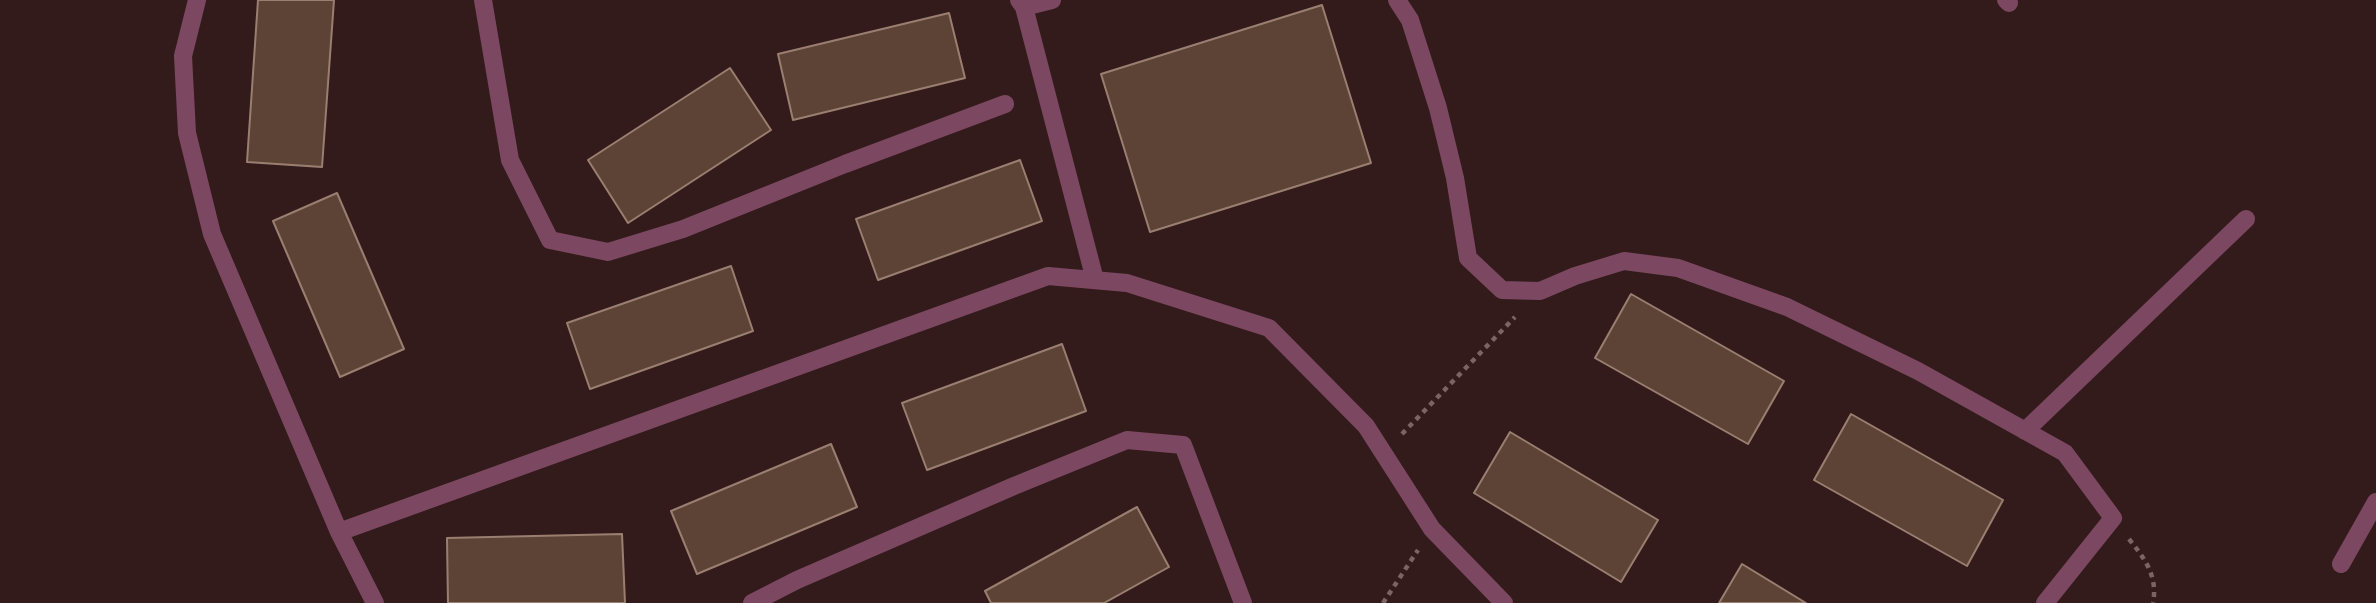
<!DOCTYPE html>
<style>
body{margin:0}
canvas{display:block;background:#341b1b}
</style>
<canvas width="2376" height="603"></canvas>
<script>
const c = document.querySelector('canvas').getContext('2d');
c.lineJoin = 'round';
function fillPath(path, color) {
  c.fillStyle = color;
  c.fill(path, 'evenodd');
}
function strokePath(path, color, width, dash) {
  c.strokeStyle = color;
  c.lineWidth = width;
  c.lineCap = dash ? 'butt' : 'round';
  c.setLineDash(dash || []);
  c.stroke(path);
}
const building = new Path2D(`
 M258 0H334L322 167 247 162Z
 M1322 5 1371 163 1150 232 1101 74Z
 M949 13 965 78 793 120 778 54Z
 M730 68 771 130 628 223 588 160Z
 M1020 160 1042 221 878 280 856 219Z
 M337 193 404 349 340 377 273 221Z
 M731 266 753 331 590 389 567 323Z
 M1631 294 1784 381 1748 444 1595 358Z
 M1062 344 1086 411 927 470 902 403Z
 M1851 414 2003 500 1967 566 1814 480Z
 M1510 432 1658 520 1621 582 1474 493Z
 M831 444 857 507 697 574 671 511Z
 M1137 507 1169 567 1104 603H991L985 591Z
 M622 534 625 603H448L447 538Z
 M1742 564 1806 603H1719Z`);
fillPath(building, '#5c4336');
strokePath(building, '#9a7f70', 2);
strokePath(new Path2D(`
 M1402 434 1515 317
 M2129 539C2145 559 2158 576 2153 603
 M1383 603 1418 550`), '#7b6464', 4.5, [5, 5]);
strokePath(new Path2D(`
 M197 0 183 56 187 133 212 234 339 532 375 603
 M483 0 510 160 550 240 608 252 683 229 845 164 1005 104
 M1019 0 1024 7 1095 280
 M1397 0 1410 20 1438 108 1455 178 1468 258 1502 290 1540 291 1575 276 1624 261 1678 268 1787 307 1918 371 2065 453 2113 518 2045 603
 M2006 0 2009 3
 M1024 7 1052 0
 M2025 431 2246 219
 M339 532 1048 276 1127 283 1269 328 1366 426 1432 529 1504 603
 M2341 564 2376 502
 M752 603 797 580 1014 486 1127 440 1183 445 1243 603`), '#7c4861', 18);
</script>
